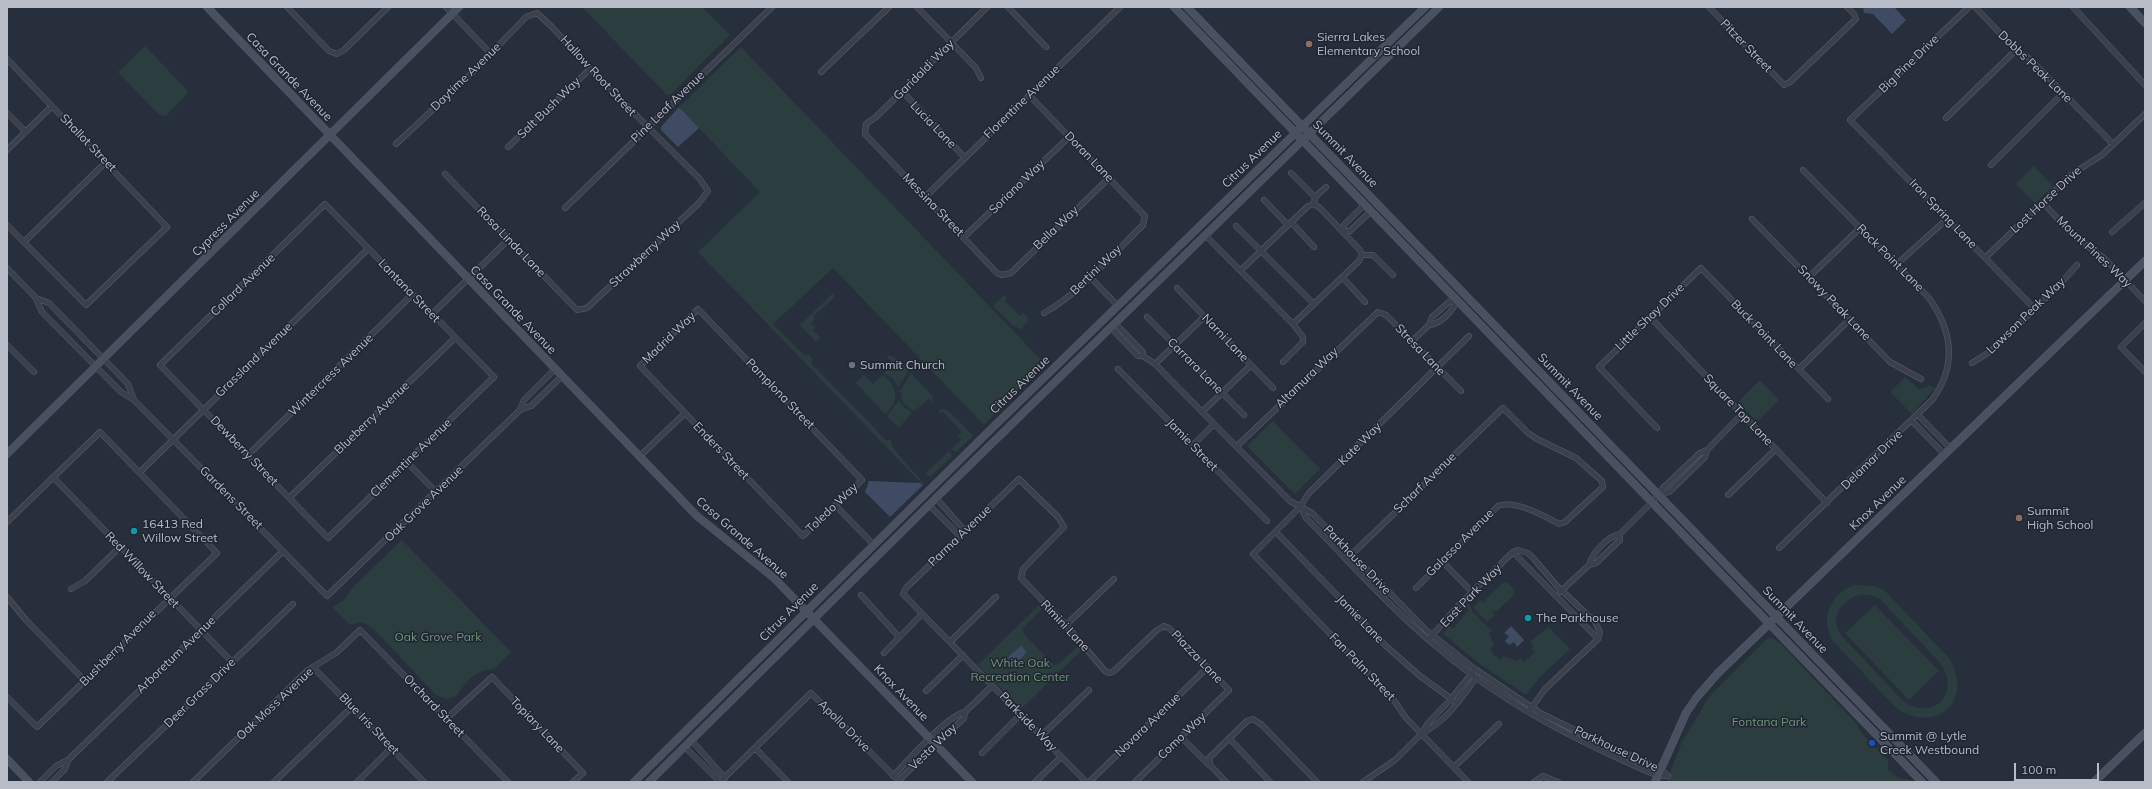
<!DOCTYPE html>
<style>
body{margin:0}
#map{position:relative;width:2152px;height:789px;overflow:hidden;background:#272f3c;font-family:Mulish,sans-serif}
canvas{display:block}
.frame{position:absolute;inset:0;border:8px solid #b7bcc7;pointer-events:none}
.scale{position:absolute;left:2014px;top:763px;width:85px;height:18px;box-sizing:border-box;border:2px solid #b7bcc7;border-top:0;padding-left:5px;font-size:12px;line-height:14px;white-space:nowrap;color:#b7bcc7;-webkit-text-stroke:3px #202631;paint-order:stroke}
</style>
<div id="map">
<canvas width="2152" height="789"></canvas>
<div class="frame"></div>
<div class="scale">100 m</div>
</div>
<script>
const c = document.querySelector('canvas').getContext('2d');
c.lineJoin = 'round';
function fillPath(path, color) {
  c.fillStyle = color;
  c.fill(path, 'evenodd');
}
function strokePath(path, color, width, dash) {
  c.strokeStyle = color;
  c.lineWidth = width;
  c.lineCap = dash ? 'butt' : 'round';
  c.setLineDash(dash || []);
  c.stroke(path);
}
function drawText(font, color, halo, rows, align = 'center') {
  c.font = font + ' Mulish,sans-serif';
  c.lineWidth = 3;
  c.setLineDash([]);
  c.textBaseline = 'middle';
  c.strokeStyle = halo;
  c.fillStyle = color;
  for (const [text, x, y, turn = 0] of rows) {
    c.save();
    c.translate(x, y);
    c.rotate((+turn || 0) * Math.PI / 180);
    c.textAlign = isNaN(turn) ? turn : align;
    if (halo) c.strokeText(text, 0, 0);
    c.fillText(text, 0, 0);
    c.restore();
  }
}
fillPath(new Path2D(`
 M582 7H702L730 35 670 95H667Z
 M145 46 187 90 188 93 166 116 159 115 118 72Z
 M741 47 1045 364 984 425 833 268 773 324 805 356 808 354 813 359 811 363 887 441 890 439 893 448 924 484 923 485 698 252 760 192 679 107Z
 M2034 166 2053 186 2035 203 2016 184Z
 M833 293 835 297 813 316 815 319 811 323 815 327 813 330 821 338 816 342 800 325Z
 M1004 295 1007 299 1005 301 1020 316 1023 313 1027 316 1028 320 1021 330 1011 324 993 306Z
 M888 355 896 358 909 371 898 387 893 379 884 373 894 364 887 357Z
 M911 373 933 397 932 403 929 399 914 411 905 405 900 397 902 395 900 391Z
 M864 375 873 384 883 375C897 386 901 401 885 414L856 383Z
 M1905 377 1919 389 1926 388 1929 385 1935 388 1912 414 1890 392Z
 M1760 380 1779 400 1757 422 1738 402Z
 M899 400 904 407 912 412 899 428 887 416Z
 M940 409 948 410 973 436 956 452 951 449 961 440 958 436 962 432 943 412 938 414Z
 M1273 421 1320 469 1295 494 1247 446Z
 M949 451 952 456 930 477 926 473Z
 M402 540 511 652 494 669 482 671 470 678 455 697 446 699 436 695 372 627 361 622 350 625 332 607 343 601 354 586Z
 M1507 582 1514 589V595L1497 611H1492L1495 615 1487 622 1473 607 1481 600 1485 604V600L1503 583Z
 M1855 585 1874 586 1885 591 1948 657C1976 699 1937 736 1896 708L1833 641C1819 618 1831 593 1855 585ZM1861 594 1871 595 1880 599 1941 664C1961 694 1933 722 1903 701L1840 634C1829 615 1844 599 1861 594Z
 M1469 603 1472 611 1492 631 1489 633 1494 645 1490 649 1495 657 1496 656 1500 660 1504 656 1517 661 1520 658 1524 662 1535 652 1532 649 1534 647 1530 642 1549 627 1570 649 1540 677 1526 695 1480 664 1443 634 1449 626 1453 629 1469 610 1466 607Z
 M1039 605 1042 609 1023 628V633L1054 665 1059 664 1078 646 1081 651 1021 709 978 665Z
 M1875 605 1939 671 1909 700 1845 633Z
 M1768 638H1773L1780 643 1854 721 1865 737 1888 760V770L1901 779H1908L1911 782H1666L1682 742 1709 697Z`), '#2c3d3f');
fillPath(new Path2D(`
 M1863 7H1894L1906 20 1892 34 1873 14 1864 13Z
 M679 107 699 128 678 147 661 130V127Z
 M869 481 920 483 923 485 890 517 865 492Z
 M1511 626 1524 640 1517 647 1514 642 1509 645 1505 641 1509 636 1504 633Z
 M1021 646 1026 651C1024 657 1018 662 1013 664L1008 659 1009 656Z`), '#3f4b63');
const street = new Path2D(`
 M287 7 329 51 337 54 344 50 388 7
 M446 7 491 54
 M917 7 976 68 981 78
 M987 7 876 117 866 124 865 134 997 273 1002 275 1011 273 1109 178
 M1008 7 1046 47
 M1709 7 1784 85 1790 82 1856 19 1854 14 1847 7
 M1969 7 1850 120 2035 309
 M1975 7 2016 50 2030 59 2113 144
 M2073 7 2145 85
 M7 59 167 227 86 305 7 225
 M821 72 889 7
 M902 91 965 158
 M1029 95 1145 216 1143 225C1112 255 1081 292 1044 313
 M7 113 26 132
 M1946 118 2016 50
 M396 144 472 73 526 17 537 13 552 27 590 69 699 178 708 191 699 203 587 308 577 310 445 174
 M508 147 590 69
 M7 150 52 106
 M1991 165 2063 93
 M1291 173 1315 197
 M925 197 1120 7
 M1264 200 1288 225
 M2043 203 2073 235 2105 259 2145 301
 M325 204 494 377 328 538 160 365Z
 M1314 204 1315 197 1326 187
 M1365 204 1344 225 1343 232 1350 231 1371 211
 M565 208 772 7
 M1752 219 1890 362 1921 379
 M1291 222 1314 247
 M1236 226 1314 304
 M2112 232 2145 203
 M1205 235 1293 324 1303 337V342L1283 362
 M964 237 1069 137
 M24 242 106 162
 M1362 255H1373L1393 275
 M1985 258 2072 174 2102 155 2145 114
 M1897 264 1947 219
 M7 268 36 298 49 303 128 384 134 400
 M1241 270 1308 206 1314 204 1320 208 1360 250 1362 255 1359 261 1293 324
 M1090 277 1118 306
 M1342 277 1365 302
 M1809 277 1860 228
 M1177 288 1273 388
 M36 298 42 312 121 392 134 400 327 596 520 410 524 400 555 369
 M698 309 862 480 803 536 640 366Z
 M432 314 508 240
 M1147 317 1244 415
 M1650 317 1827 503
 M1115 323 1143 352V356
 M2145 323 2121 347 2145 372
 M1429 325C1441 324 1453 311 1457 300
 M1111 328 1138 356H1143L1155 364 1290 501 1312 513 1425 629 1475 669 1542 714 1587 736 1661 769 1668 776
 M1412 341 1429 325 1432 317 1449 302 1457 300
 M7 345 34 372
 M1972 363 1991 351 2062 282 2077 265
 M1155 364 1204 317
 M1118 369 1267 521
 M1799 369 1850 319
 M520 410 531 406 562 376
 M1202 412 1251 365
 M1918 415 1951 449
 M1912 421 1945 455
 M1657 428 1599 367 1701 268 1828 399
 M1193 445 1214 424
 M1237 446 1378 312 1386 315 1461 391
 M248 455 413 294
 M640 456 685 413
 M407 462 436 492
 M140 472 368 249
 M53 477 232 662
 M1659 495 1669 492 1705 457 1707 450
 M1728 495 1776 449
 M289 498 455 338
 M936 498 965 531
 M835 505 874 545
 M929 505 960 536
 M1301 508 1306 518C1349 561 1390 608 1437 647 1503 704 1579 742 1658 776H1668
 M7 522 100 432 217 553 37 727 7 697
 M1276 532 1386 646 1420 676 1457 703
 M1779 548 1932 400C1957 366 1953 332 1929 298L1803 170
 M1513 552 1598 639
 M1347 559 1503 408 1528 433 1537 439 1576 458 1602 481 1603 487 1565 522 1559 524C1545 516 1514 499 1498 506L1416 588
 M1442 561 1472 592
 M1589 565C1592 553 1608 536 1620 534L1659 495 1663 488 1700 453 1707 450 1742 414
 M71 589 85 581 120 547
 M1560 592 1589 565 1596 563 1620 540V534
 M861 595 899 637
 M7 597 26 620 85 681
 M1066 625 1114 579
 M1430 638 1458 606 1513 552 1518 550 1528 553 1534 559 1557 586 1595 622 1600 632 1598 639 1545 689 1530 710
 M950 642 996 597
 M884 653 922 614
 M313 667 424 782
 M926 691 963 655
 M446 719 492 677 583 773 573 782
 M1422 733C1446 722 1462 697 1477 677
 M1041 736 1089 690
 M1181 737 1209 765
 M1229 738 1270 782
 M691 740 725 778
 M685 747 720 782
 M755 748 788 782
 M982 753 1020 715
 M1454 767 1499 724
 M893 776C909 760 946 716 965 712L992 686
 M898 781 964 718 965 712
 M40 782 56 766 68 760 283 551
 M52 782 65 769 68 760
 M107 782 293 604
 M193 782 308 670 336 653 360 630 508 782
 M274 782 352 707
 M357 782 391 748
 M720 782 811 693 900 782
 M1035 782 1061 757
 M1086 782 903 594 906 588 1019 479 1058 517 1064 527 1023 569 1021 578 1066 625 1105 671 1109 673 1114 671 1157 630 1164 626 1169 628 1229 690 1135 782
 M1089 782 1208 667
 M1226 782 1210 765 1209 758 1247 721 1253 719 1262 725 1317 782
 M1363 782 1395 760 1421 734 1428 723 1451 699 1473 672
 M1468 782 1406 718 1393 699 1253 554 1300 507 1309 493 1469 336
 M1534 782 1543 776 1558 782`);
const secondary = new Path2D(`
 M207 7 697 516 774 578 972 782
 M1174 7 1922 782
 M1187 7 1936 782
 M2130 7 2145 23
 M7 454 459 7
 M7 759 29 782
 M634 782 983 437 1425 7
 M649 782 936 498 1439 7
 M1655 782 1686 713 1697 697 1718 673 2145 261
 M2094 782 2145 733`);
strokePath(street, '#595f6a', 6);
strokePath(secondary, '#595f6a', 8);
strokePath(street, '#3b414c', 5);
strokePath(secondary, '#49505f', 7);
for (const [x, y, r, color] of [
 [1309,44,4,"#8d6e63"],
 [852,365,4,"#6b7280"],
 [2019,518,4,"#8d6e63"],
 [134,531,4,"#0f9aa8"],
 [1528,618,4,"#0f9aa8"],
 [1872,743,4,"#1a4fb4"]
]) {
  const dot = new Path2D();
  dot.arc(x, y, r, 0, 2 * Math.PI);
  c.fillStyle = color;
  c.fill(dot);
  strokePath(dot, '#202631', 1.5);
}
drawText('12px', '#b7bcc7', '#202631', [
 ["Sierra Lakes",1317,37],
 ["Elementary School",1317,51],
 ["Summit Church",860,365],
 ["Summit",2027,511],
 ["High School",2027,525],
 ["16413 Red",142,524],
 ["Willow Street",142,538],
 ["The Parkhouse",1536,618],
 ["Summit @ Lytle",1880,736],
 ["Creek Westbound",1880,750]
], 'left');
drawText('12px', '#b7bcc7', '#202631', [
 ["Pitzer Street",1746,46,46],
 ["Big Pine Drive",1909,64,-44],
 ["Dobbs Peak Lane",2035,67,44],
 ["Garidaldi Way",924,70,-45],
 ["Hallow Root Street",598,76,47],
 ["Casa Grande Avenue",289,77,46],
 ["Daytime Avenue",466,77,-44],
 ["Florentine Avenue",1022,102,-44],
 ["Pine Leaf Avenue",668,107,-44],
 ["Salt Bush Way",549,108,-44],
 ["Lucia Lane",933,125,46],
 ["Shallot Street",88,143,46],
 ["Summit Avenue",1345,154,46],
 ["Doran Lane",1089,157,46],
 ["Citrus Avenue",1252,159,-44],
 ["Soriano Way",1017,187,-44],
 ["Lost Horse Drive",2046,200,-43],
 ["Messina Street",933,205,46],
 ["Iron Spring Lane",1943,214,46],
 ["Cypress Avenue",226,223,-45],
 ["Bella Way",1056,228,-44],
 ["Rosa Linda Lane",511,242,46],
 ["Mount Pines Way",2094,252,43],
 ["Strawberry Way",645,254,-43],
 ["Rock Point Lane",1890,258,45],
 ["Bertini Way",1096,270,-44],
 ["Collard Avenue",243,285,-44],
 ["Lantana Street",409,291,46],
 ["Snowy Peak Lane",1834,303,46],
 ["Casa Grande Avenue",513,310,46],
 ["Lawson Peak Way",2026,316,-44],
 ["Little Shay Drive",1650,317,-44],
 ["Buck Point Lane",1764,334,46],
 ["Madrid Way",669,338,-44],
 ["Narni Lane",1225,338,46],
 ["Stresa Lane",1420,350,46],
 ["Grassland Avenue",254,360,-44],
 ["Carrara Lane",1195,366,45],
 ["Wintercress Avenue",331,375,-44],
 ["Altamura Way",1307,378,-44],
 ["Citrus Avenue",1020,385,-44],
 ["Summit Avenue",1570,387,46],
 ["Pamplona Street",780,394,46],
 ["Square Top Lane",1738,410,46],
 ["Blueberry Avenue",372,418,-44],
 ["Kate Way",1360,444,-45],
 ["Jamie Street",1192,445,46],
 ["Dewberry Street",244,451,46],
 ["Enders Street",721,451,46],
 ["Clementine Avenue",411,458,-44],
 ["Delamar Drive",1872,460,-44],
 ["Scharf Avenue",1425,483,-44],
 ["Gardens Street",231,498,45],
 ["Knox Avenue",1878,503,-44],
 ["Oak Grove Avenue",424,504,-44],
 ["Toledo Way",832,508,-44],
 ["Parma Avenue",960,536,-44],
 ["Casa Grande Avenue",742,538,41],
 ["Galasso Avenue",1460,543,-45],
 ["Parkhouse Drive",1357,560,46],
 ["Red Willow Street",142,570,46],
 ["East Park Way",1471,596,-46],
 ["Citrus Avenue",789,612,-45],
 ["Jamie Lane",1360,619,46],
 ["Summit Avenue",1795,620,46],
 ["Rimini Lane",1065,626,47],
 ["Bushberry Avenue",118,648,-45],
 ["Arboretum Avenue",176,655,-44],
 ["Piazza Lane",1197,657,46],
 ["Fan Palm Street",1362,667,46],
 ["Deer Grass Drive",200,693,-44],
 ["Knox Avenue",901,693,46],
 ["Oak Moss Avenue",275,704,-43],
 ["Orchard Street",434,706,46],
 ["Parkside Way",1028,722,46],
 ["Blue Iris Street",369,724,46],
 ["Topiary Lane",537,725,46],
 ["Novara Avenue",1148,725,-44],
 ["Apollo Drive",844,726,45],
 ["Como Way",1182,736,-44],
 ["Vesta Way",933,747,-44],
 ["Parkhouse Drive",1616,749,25]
]);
drawText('12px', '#70967b', '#202631', [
 ["Oak Grove Park",438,637],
 ["White Oak",1020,663],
 ["Recreation Center",1020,677],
 ["Fontana Park",1769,722]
]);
</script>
